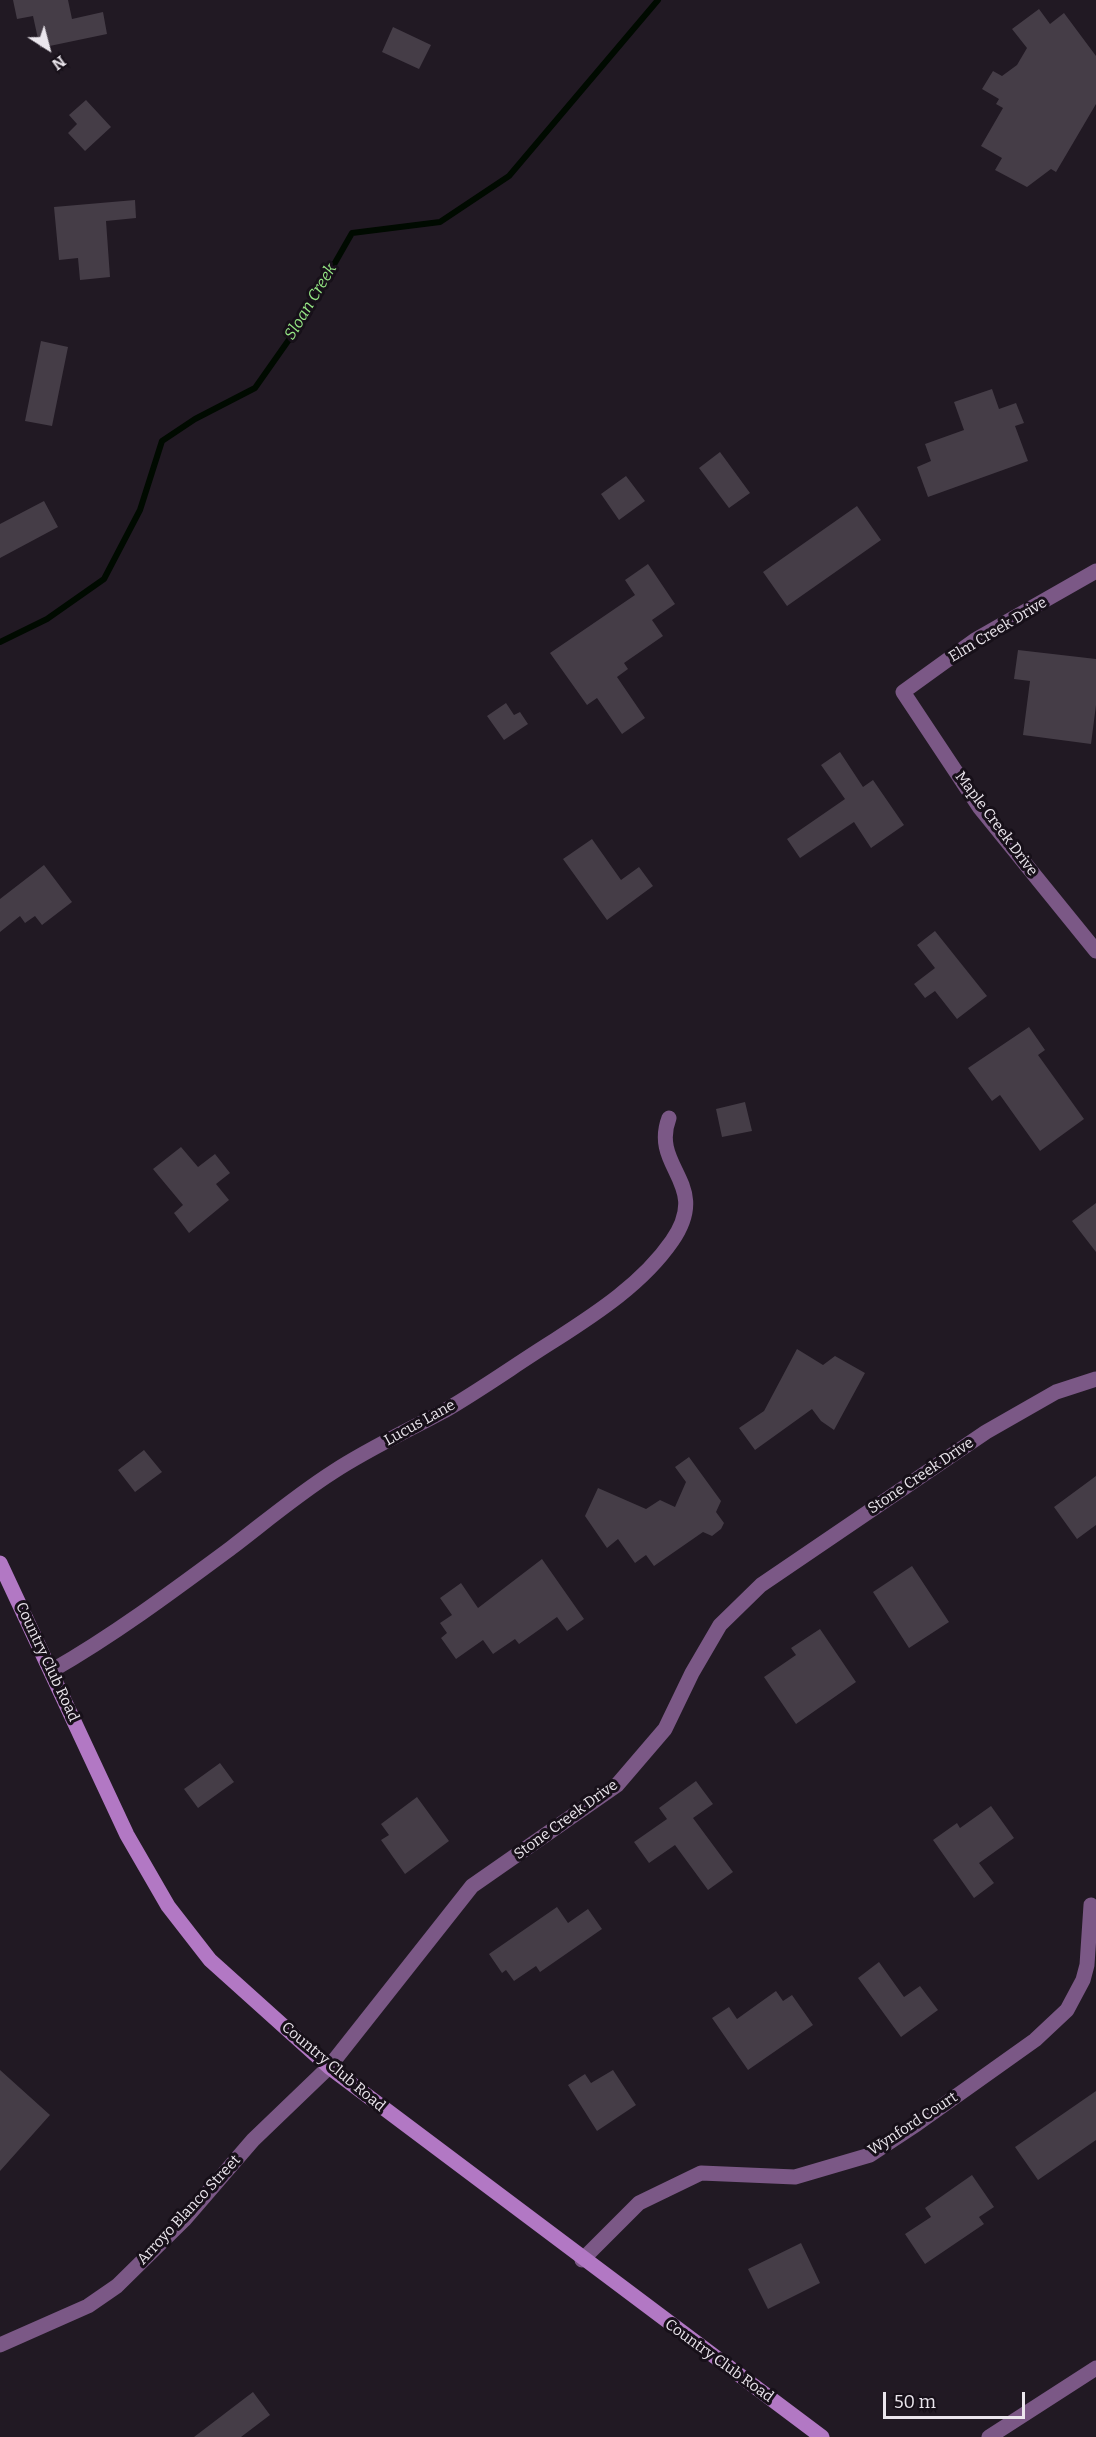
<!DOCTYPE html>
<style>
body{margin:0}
#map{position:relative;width:1096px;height:2437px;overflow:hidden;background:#211923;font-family:Bitter,serif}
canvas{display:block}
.north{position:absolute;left:18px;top:18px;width:60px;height:60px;-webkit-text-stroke:4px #171019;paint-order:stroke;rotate:144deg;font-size:16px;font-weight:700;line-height:24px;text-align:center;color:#ebe6ed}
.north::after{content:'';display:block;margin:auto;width:21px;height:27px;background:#ebe6ed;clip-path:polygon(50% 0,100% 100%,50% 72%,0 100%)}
.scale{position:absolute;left:883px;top:2392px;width:142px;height:27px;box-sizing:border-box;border:3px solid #ebe6ed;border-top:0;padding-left:8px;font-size:18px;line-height:21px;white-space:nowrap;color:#ebe6ed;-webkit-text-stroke:4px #171019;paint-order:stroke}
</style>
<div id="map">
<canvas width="1096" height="2437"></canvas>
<div class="north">N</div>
<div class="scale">50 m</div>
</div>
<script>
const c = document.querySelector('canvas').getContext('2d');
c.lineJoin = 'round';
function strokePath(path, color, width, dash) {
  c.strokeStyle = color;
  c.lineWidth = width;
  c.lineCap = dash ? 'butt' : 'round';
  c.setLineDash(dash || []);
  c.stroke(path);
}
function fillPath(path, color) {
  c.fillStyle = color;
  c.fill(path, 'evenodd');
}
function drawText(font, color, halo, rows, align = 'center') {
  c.font = font + ' Bitter,serif';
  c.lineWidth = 6;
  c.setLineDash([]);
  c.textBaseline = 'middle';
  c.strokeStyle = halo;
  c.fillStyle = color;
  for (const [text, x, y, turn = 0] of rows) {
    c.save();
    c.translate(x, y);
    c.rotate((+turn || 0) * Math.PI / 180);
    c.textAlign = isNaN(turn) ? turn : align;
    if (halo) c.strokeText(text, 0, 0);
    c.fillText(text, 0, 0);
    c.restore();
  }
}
strokePath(new Path2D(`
 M0 642 47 619 104 579 140 510 162 441 195 419 255 388 300 324 352 233 440 222 509 176 658 0`), '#000a00', 6);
fillPath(new Path2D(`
 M13 0H68L72 19 103 12 107 34 40 48 33 16 17 19Z
 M1039 9 1050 24 1064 13 1096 56V104L1056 172 1051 169 1027 187 995 170 1002 158 981 146 1003 108 996 104 999 99 982 89 993 71 1002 76 1017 65 1027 48 1012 29Z
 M393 27 431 45 419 69 382 52Z
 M86 100 111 127 85 151 68 133 77 124 69 115Z
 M135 200 136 218 106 221 110 277 80 280 78 258 59 260 54 207Z
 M41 341 68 347 52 426 25 421Z
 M992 389 999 409 1016 403 1024 423 1015 426 1028 461 928 497 917 467 931 461 925 444 964 430 954 402Z
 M720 452 750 493 729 508 699 468Z
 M626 476 645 501 619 520 601 494Z
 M44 501 58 527 0 558V524Z
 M857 506 881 540 787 606 763 572Z
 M648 564 675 604 652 620 663 636 624 663 628 669 617 677 645 718 622 734 597 698 587 705 550 653 635 595 625 580Z
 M1018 650 1096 659V705L1091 744 1023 735 1030 681 1014 679Z
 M506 703 514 715 520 712 528 724 504 740 487 716Z
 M840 752 863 787 873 780 904 825 871 848 854 822 800 858 787 839 845 799 821 765Z
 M592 839 621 880 639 867 653 886 607 920 563 859Z
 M44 865 72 902 42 925 35 916 25 923 20 916 0 932V899Z
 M935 931 987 996 957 1019 935 991 925 998 914 984 935 968 917 945Z
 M1029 1027 1045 1050 1038 1055 1084 1119 1040 1151 1000 1095 992 1101 968 1068Z
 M745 1102 752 1131 722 1137 716 1109Z
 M181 1147 198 1167 215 1154 230 1173 216 1184 229 1200 189 1233 174 1213 183 1205 153 1169Z
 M1096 1203V1252L1072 1221Z
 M797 1349 823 1365 835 1356 865 1373 834 1430 821 1421 812 1409 755 1450 739 1428 764 1411Z
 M144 1450 162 1472 135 1492 118 1470Z
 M689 1457 721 1501 716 1512 724 1523 721 1529 712 1536 703 1532 654 1566 646 1555 635 1563 618 1539 607 1548 585 1516 598 1488 646 1509 660 1500 675 1507 686 1482 675 1467Z
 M1096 1476V1525L1077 1539 1054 1507Z
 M542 1559 584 1619 567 1631 557 1617 519 1644 515 1639 493 1654 483 1640 456 1659 441 1638 447 1633 440 1623 452 1615 440 1598 461 1583 478 1608Z
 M912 1566 949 1622 909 1648 873 1592Z
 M820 1629 856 1682 796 1724 764 1677 796 1655 791 1648Z
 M220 1763 234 1782 198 1808 184 1789Z
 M696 1781 713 1804 693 1818 733 1872 708 1890 675 1845 649 1863 634 1842 667 1819 659 1808Z
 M417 1797 449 1841 405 1874 381 1840 389 1835 381 1824Z
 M991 1806 1014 1838 979 1863 994 1883 974 1898 933 1840 957 1823 960 1828Z
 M557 1907 568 1923 588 1909 602 1929 540 1972 536 1966 514 1981 506 1970 502 1973 489 1954Z
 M879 1962 904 1997 920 1986 938 2010 901 2037 858 1978Z
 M776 1991 783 2001 792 1995 813 2025 748 2070 712 2018 729 2007 737 2019Z
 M0 2070 50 2115 0 2171Z
 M613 2070 636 2105 597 2131 568 2085 585 2074 591 2083Z
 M1096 2091V2140L1038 2180 1015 2147Z
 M972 2175 994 2207 979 2217 984 2224 925 2264 905 2234 931 2217 925 2208Z
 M801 2243 820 2283 768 2309 748 2269Z
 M253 2392 270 2415 241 2437H194Z`), '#453d47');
strokePath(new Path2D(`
 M1096 571 975 640 903 692 980 808 1096 951
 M51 1671C114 1635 173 1591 231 1548 265 1522 297 1495 333 1472 368 1449 407 1431 444 1411 482 1389 518 1363 555 1340 597 1313 643 1283 672 1241 712 1183 650 1168 669 1118
 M582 2260 639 2203 701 2173 795 2177 870 2155 917 2124 1035 2040 1067 2010 1083 1980 1087 1965 1091 1905
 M0 2345 88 2306 117 2286 184 2220 253 2140 329 2067 472 1886 617 1785 665 1729 692 1673 720 1625 761 1585 986 1432 1056 1392 1096 1379
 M989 2437 1096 2368`), '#7b5886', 15);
strokePath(new Path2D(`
 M0 1563 127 1835 168 1906 210 1960 329 2067 822 2437`), '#b278c4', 15);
drawText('15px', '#ebe6ed', '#171019', [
 ["Elm Creek Drive",998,630,-31],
 ["Maple Creek Drive",996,824,53],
 ["Lucus Lane",420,1423,-29],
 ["Stone Creek Drive",921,1476,-34],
 ["Country Club Road",47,1662,65],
 ["Stone Creek Drive",566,1820,-36],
 ["Country Club Road",333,2067,40],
 ["Wynford Court",913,2124,-33],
 ["Arroyo Blanco Street",189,2210,-47],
 ["Country Club Road",719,2361,36]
]);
drawText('italic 16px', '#95e684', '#171019', [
 ["Sloan Creek",311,302,-59]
]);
</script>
